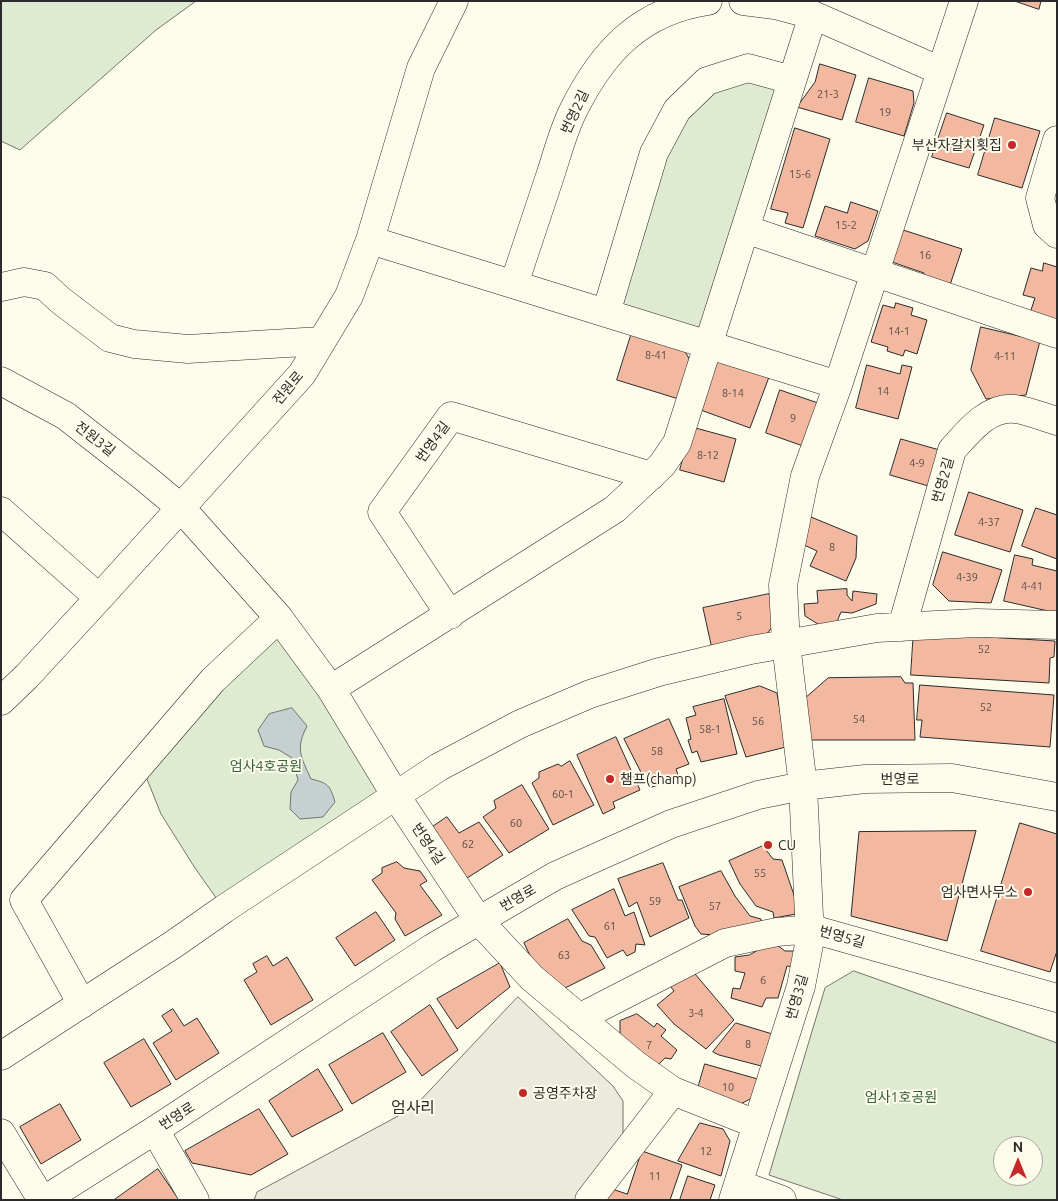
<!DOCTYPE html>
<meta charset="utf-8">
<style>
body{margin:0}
#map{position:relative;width:1058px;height:1201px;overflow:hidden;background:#fdfbea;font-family:Ubuntu,sans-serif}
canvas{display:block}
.frame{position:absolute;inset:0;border:2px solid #2b2b2b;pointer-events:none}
.north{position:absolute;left:993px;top:1136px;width:50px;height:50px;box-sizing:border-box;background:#fdfbea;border:1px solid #a9a89e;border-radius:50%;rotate:0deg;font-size:14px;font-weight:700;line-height:20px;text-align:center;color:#2b2b2b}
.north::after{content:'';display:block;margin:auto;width:18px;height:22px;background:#c62828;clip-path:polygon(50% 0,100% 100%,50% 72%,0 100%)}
</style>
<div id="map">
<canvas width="1058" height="1201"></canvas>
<div class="frame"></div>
<div class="north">N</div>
</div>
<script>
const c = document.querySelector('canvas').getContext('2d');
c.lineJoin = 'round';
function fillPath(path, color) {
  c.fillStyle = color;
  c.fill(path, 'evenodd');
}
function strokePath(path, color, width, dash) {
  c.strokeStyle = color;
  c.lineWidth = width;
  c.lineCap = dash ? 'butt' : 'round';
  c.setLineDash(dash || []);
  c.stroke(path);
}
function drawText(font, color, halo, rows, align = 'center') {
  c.font = font + ' Ubuntu,"Noto Sans KR",sans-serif';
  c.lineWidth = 4;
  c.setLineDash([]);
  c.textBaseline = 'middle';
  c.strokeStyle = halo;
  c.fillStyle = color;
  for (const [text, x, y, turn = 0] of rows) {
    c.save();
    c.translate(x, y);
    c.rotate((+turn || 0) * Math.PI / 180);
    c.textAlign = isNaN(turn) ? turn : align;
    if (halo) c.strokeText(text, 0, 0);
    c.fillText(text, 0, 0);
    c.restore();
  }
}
const green = new Path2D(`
 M1 1H196L156 30 20 150 1 141Z
 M792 80 708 344 606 313 654 153 707 81Z
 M279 618 395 793 224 909 195 868 161 814 141 764Z
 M854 971 1057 1043V1200H843L769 1175 825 988ZM1003 1146H1033V1176H1003Z`);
fillPath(green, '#deebd1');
strokePath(green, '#74746e', 1);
const parking = new Path2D(`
 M518 997 613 1086 623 1101V1138L575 1200H254L257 1192 413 1108Z`);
fillPath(parking, '#eceadb');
strokePath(parking, '#74746e', 1);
const water = new Path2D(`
 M292 708 307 726C295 749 301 757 311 779 328 783 330 785 335 802L323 817 300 819 290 809 291 792 298 780 292 758 279 750 264 746 258 730 269 714Z`);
fillPath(water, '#c7d0d0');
strokePath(water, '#74746e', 1);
const building = new Path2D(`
 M1015 1H1041L1039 9Z
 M820 64 856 75 842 120 797 107 815 82Z
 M869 78 913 91 914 103 904 136 856 122Z
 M947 113 984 125 969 168 932 157Z
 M995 118 1040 131 1022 188 978 175Z
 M795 128 830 139 803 228 785 223 788 213 771 209Z
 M851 202 878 211 868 241 855 249 815 236 825 206 847 213Z
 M900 229 962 249 949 288 922 279 924 273 889 261Z
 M1044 263 1057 267V321L1030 313 1035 298 1023 295 1031 268 1042 271Z
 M896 303 913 308 911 315 927 320 917 354 905 350 903 356 887 351 888 347 871 342 883 305 894 308Z
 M981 327 1040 341 1026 395 986 399 971 370Z
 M633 329 681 344 693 366 682 400 617 380Z
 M716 358 769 377 750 428 698 409Z
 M867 365 900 374 902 365 912 367 898 419 856 408Z
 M780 390 821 404 806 447 766 433Z
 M692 427 736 439 724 482 680 470Z
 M901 439 943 451 932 487 890 475Z
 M969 492 1023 510 1010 552 955 535Z
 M1036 508 1057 515V559L1022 546Z
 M811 517 857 536 856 558 846 581 810 566 817 551 800 543Z
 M943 552 1002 570 991 603 949 601 933 585Z
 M1015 555 1033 559 1032 565 1057 571V613L1004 601Z
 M847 589V595L852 601 853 591 877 594 876 604 852 613 841 612 836 624 821 626 805 616 804 604 818 603 817 591Z
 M769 594 775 623 764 638 712 649 703 608Z
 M914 628 952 635 1055 641 1054 657 1050 658 1049 683 911 675Z
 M901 677 905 683H913L915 740H806L804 699 828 678Z
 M920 685 1054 695 1050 747 920 737 922 720H917Z
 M760 686 777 693 786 747 746 757 725 696Z
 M724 699 737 754 701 762 697 751 692 753 688 740 691 739 686 718 696 715 693 707Z
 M669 719 689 764 676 769 679 778 649 788 624 739Z
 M616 737 640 790 613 802 615 808 603 814 577 755Z
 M570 761 594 805 553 825 532 783 539 778V772L558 764 561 766Z
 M522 785 549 829 509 853 483 817 496 808 494 801Z
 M447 817 459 833 479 822 503 855 464 880 431 828Z
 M1020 823 1057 834V951L1050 972 981 951Z
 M976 831 947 941 851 916 859 832Z
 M763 846 773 859 782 860 795 898 796 914 774 918 773 912 756 906 740 884 729 861Z
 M397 862 404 868 420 871 427 881 420 885 442 915 405 936 395 919 396 913 372 880 382 873V868Z
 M663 863 678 900H682L689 918 650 937 637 902 629 907 618 879Z
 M721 871 735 896 750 916 761 919 762 929 716 935 701 934 695 926 679 887Z
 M614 889 625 916 634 912 645 945 636 944 635 952 627 956 623 950 607 958 595 937 589 936 572 910Z
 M376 912 395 940 355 966 336 938Z
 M568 919 582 941 591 945 605 968 563 989 541 968 535 966 524 943Z
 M773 942 785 951H795L793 967 787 966 778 998H766L762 1007 731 998 733 988 740 989 745 973 735 971V957L749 955Z
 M267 956 273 966 287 957 313 1000 271 1025 244 980 257 972 253 964Z
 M500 963 510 987 457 1029 437 999Z
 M690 968 734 1020 706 1049 674 1024 657 1005 674 991 666 981Z
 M430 1005 458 1050 422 1076 391 1032Z
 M173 1009 184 1026 197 1018 219 1053 176 1080 153 1043 172 1031 162 1016Z
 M637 1014 654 1027 657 1023 666 1030 661 1036 677 1050 671 1059 665 1058 656 1067 620 1039V1021Z
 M736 1023 779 1036 769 1068 719 1055 713 1052Z
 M383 1033 406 1072 352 1104 329 1065Z
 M144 1039 171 1084 131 1107 104 1063Z
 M705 1064 761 1080 752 1098 733 1108 696 1095Z
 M318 1069 343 1110 292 1137 269 1101Z
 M60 1104 81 1140 41 1164 20 1127Z
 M259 1109 288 1154 251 1175 192 1163 185 1151Z
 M700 1123 723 1129 730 1141 721 1176 678 1161Z
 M642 1151 682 1165 670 1200H605L609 1188 627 1194Z
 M158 1169 179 1200H114Z
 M688 1176 715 1185 710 1200H680Z`);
fillPath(building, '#f2b8a0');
strokePath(building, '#2b2b2b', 1);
const minor = new Path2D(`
 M743 1 775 5 813 15 941 71
 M1057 140 1040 198 1047 225 1057 234
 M745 229 1057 334
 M370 240 838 385
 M514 284C526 248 538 212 550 176 557 155 563 131 573 111 602 52 640 11 708 1
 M1 287 24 282 45 286 60 300 110 338 134 344 188 349 321 341
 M606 313 654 153 677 110 707 81 748 68 792 80
 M1 381 66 416 145 478 181 508 279 618 331 689 396 796 479 921 532 978 636 1065 673 1091 756 1124
 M1 511 99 598
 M450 615 382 512 451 416 651 476
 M902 627 952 450C968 432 988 406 1015 409 1029 411 1043 417 1057 421
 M331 689 615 509 662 465 677 443 813 15
 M1 701 27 676 99 598 302 374 349 296 370 240 421 68 454 1
 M82 1004 24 900 213 680 279 618
 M579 1018 725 943 777 932 812 929 1057 998
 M1 1056 174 944 224 909 439 767 520 724 590 694 659 672 751 650 877 628 976 623 1057 625
 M155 1130 195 1200
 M1 1133 42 1200
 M738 1184 782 1200
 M44 1200 155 1130 432 948 555 876 671 824 758 795 803 786 865 779 952 778 1057 797
 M589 1200 673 1091
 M733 1200 801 986 812 929 809 916 803 786 786 644 783 585 805 476 838 385 964 1`);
strokePath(minor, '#2b2b2b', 29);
strokePath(minor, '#fdfbea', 28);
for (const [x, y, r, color] of [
 [1012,145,5,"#c62828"],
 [610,779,5,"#c62828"],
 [768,845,5,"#c62828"],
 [1028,892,5,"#c62828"],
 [523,1093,5,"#c62828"]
]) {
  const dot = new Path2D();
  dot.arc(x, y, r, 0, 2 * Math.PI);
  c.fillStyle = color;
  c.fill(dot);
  strokePath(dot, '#fdfbea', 2);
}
drawText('11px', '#5d4e48', null, [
 ["21-3",828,94],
 ["19",885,112],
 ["15-6",800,174],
 ["15-2",846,225],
 ["16",925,255],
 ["14-1",899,331],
 ["8-41",656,355],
 ["4-11",1005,356],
 ["14",883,391],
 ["8-14",733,393],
 ["9",793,418],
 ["8-12",708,455],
 ["4-9",917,463],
 ["4-37",989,522],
 ["8",832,547],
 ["4-39",967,577],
 ["4-41",1032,586],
 ["5",739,616],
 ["52",984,649],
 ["52",986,707],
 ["54",859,719],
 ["56",758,721],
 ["58-1",710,729],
 ["58",657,751],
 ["60-1",563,794],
 ["60",516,823],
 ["62",468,844],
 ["55",760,873],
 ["59",655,901],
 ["57",715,906],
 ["61",610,926],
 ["63",564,955],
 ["6",763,980],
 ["3-4",696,1013],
 ["8",748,1044],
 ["7",649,1045],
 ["10",728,1087],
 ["12",706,1151],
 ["11",655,1176]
]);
drawText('14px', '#2b2b2b', '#fdfbea', [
 ["번영2길",575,112,-65],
 ["전원로",288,388,-50],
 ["전원3길",95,439,38],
 ["번영4길",433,442,-54],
 ["번영2길",943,480,-74],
 ["번영로",900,779],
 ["번영4길",428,844,56],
 ["번영로",518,898,-30],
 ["번영5길",842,937,16],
 ["번영3길",797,997,-74],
 ["번영로",177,1116,-33]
]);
drawText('14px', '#2b2b2b', '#fdfbea', [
 ["부산자갈치횟집",1002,145,"right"],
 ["챔프(champ)",620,779],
 ["CU",778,845],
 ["엄사면사무소",1018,892,"right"],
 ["공영주차장",533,1093]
], 'left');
drawText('14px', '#34623c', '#fdfbea', [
 ["엄사4호공원",266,766],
 ["엄사1호공원",901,1097]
]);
drawText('16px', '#2b2b2b', '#fdfbea', [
 ["엄사리",413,1108]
]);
</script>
